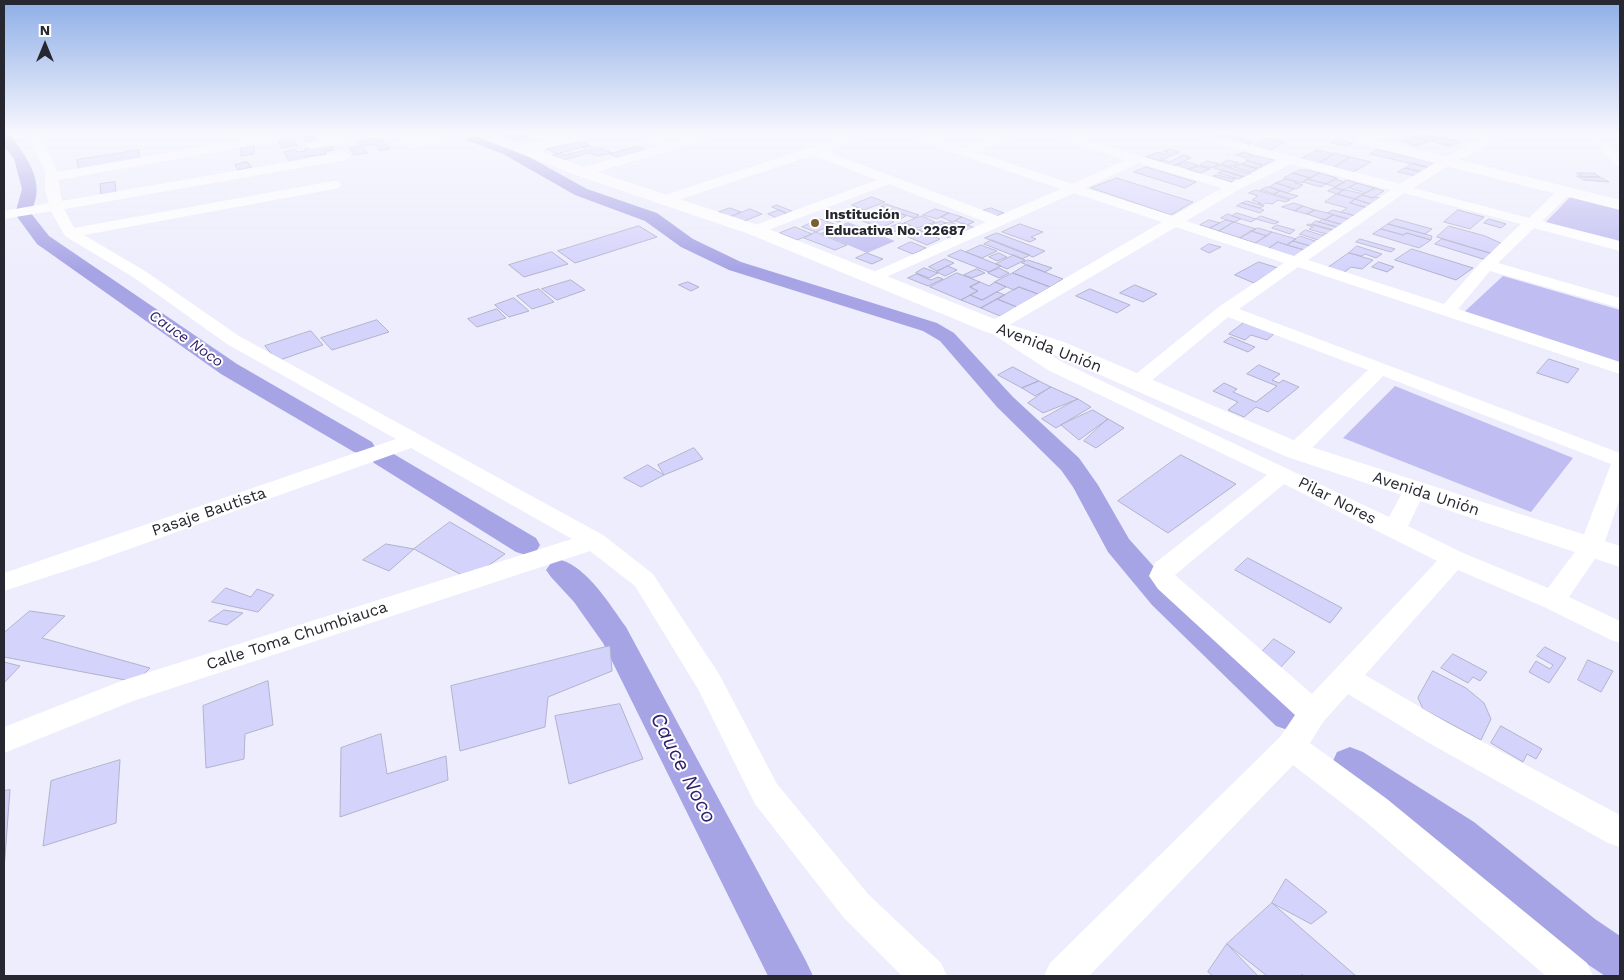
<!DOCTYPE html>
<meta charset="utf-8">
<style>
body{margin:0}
#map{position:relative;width:1624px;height:980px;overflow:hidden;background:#ededfd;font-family:"Work Sans",sans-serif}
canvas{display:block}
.frame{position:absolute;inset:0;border:5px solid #272731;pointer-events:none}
.north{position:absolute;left:20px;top:20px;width:50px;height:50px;-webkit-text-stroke:4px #fff;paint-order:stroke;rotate:0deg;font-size:14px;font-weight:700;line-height:20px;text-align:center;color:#272731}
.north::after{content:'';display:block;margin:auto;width:18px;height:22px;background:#272731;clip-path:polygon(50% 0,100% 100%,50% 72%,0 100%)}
</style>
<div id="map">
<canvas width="1624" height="980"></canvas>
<div class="frame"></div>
<div class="north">N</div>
</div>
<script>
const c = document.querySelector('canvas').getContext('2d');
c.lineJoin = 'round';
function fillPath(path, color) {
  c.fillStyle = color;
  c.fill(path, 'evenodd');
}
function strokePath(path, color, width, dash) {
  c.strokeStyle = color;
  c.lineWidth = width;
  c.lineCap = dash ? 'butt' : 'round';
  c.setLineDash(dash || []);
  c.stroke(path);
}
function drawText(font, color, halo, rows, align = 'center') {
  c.font = font + ' "Work Sans",sans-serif';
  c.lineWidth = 4;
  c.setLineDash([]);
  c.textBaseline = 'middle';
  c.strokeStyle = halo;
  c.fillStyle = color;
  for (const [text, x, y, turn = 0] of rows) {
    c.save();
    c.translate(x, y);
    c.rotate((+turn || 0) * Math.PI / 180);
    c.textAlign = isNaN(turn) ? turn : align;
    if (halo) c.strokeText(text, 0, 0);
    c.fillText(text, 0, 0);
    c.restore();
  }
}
fillPath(new Path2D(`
 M1572 195 1620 208V242L1545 223Z
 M848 222 895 241 867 253 820 233Z
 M1503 276 1620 310V367L1461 315Z
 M1395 386 1573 458 1531 512 1343 438Z`), '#bfbdf1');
fillPath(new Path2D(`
 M4 133 9 134C26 155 48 185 30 212L49 236 237 364 372 442 375 447 372 452 363 454 354 452 221 374 37 244 15 214 22 189 14 159 4 146Z
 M474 134 513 148 587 189 657 213 693 239 741 262 937 323 954 333 1013 397 1079 458 1098 485 1129 539 1174 589 1300 706 1305 716 1300 726 1288 730 1276 726 1152 605 1108 552 1073 487 1061 470 997 407 940 341 923 331 729 270 681 247 645 221 575 195 503 154 469 141 467 138Z
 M383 450 392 453 536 538 540 545 536 552 526 555 516 552 374 463 370 458 374 453Z
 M561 560C588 568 610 605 626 627L806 961 813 976H768L603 643 574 602 551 577 546 570 551 563Z
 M1350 747 1363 752 1474 822 1595 919 1620 936V976H1605L1565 949 1446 848 1337 774 1332 763 1337 752Z`), '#a7a4e5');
const building = new Path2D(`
 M501 133H523L528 136 512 140 501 137 507 136Z
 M1423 133 1438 137 1428 141 1413 137Z
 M1224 134 1244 139 1242 140 1253 143 1248 145 1217 137Z
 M314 136 317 140 306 142 303 137Z
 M289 137 297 145 281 148 278 140Z
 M1412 137 1428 142 1416 146 1401 141Z
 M1442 137 1460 142 1448 146 1431 141Z
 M380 138 390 149 380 151 375 144 362 146 357 142Z
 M1269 138 1285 142 1269 151 1252 147Z
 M1337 139 1353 143 1347 146 1331 143Z
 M582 142 589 145 557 154 547 149Z
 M254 144V154L241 156 240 146Z
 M330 145 334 150 325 151 326 154 305 157V160L290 163 284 152 295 149 298 152 307 151 305 149Z
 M362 146 368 153 354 155 350 148Z
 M590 146 596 149 600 148 612 153 597 156 589 153 563 160 552 155 561 153 564 155 586 150 582 147Z
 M639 146 647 150 619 158 610 154Z
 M1170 149 1180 152 1159 161 1146 157 1158 152 1164 154 1168 152 1164 151Z
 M1377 149 1437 163 1430 168 1370 154Z
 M139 150 140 160 79 171 77 160Z
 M1318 150 1334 154 1316 165 1298 160Z
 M1244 152 1253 155 1245 158 1236 155Z
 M1335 153 1350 157 1334 168 1316 165Z
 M1184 155 1191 158 1171 167 1157 162 1164 160 1169 162Z
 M1255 156 1274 160 1264 165 1246 160Z
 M1350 157 1371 162 1353 172 1334 167Z
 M1228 160 1239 163 1232 167 1221 164Z
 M1208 161 1219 164 1211 168 1200 165Z
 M1248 161 1263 166 1258 168 1242 164Z
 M247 162 252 167 238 170 235 165Z
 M1187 162 1198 165 1188 169 1177 165Z
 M1413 163 1430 168 1422 172 1405 168Z
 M1241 164 1257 169 1251 172 1234 167Z
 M1220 165 1252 174 1246 177 1214 168Z
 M1199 166 1210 169 1200 173 1189 170Z
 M1146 167 1196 182 1185 188 1134 172Z
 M1405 168 1422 172 1416 176 1398 172Z
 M1300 170H1307L1320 173 1310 178 1293 173Z
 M1223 171 1243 177 1239 179 1218 173Z
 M1293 173 1310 178 1301 183 1284 178Z
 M1320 173 1337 178 1326 184 1308 179Z
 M1577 173H1594L1600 177H1583Z
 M1217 175 1235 179 1232 182 1213 176Z
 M1577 176 1600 177 1609 182 1584 180Z
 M1117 178 1193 202 1171 215 1091 188Z
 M1286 179 1297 182 1295 183 1303 185 1296 189 1276 183Z
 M1308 179 1326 184 1321 187 1303 182Z
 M1336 179 1345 182 1336 187 1326 184Z
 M1347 180 1357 183 1344 190 1334 188Z
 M115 182 116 193 101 196 100 184Z
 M1276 183 1294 189 1287 193 1270 187Z
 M1357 183 1375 188 1366 193 1349 188Z
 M1267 187H1270L1280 191 1274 194 1261 190Z
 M1334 188 1344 190 1337 194 1328 191Z
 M1375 188 1384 191 1373 198 1362 195Z
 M1256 190 1290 200 1285 202 1278 200 1272 204 1266 203 1262 205 1258 204 1261 203 1252 200 1258 196 1249 193Z
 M1344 190H1346L1364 194 1355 199 1337 194Z
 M1280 191 1287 193 1298 196 1291 199 1274 194Z
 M1337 194 1355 199 1350 203 1368 208 1356 216 1341 212 1347 208 1325 202Z
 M1362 195 1373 198 1376 197 1384 199 1373 205 1355 199Z
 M872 197 885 202 864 210 852 205Z
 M1355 199 1373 205 1368 208 1350 203Z
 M1247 201 1262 205 1264 206 1259 208 1242 203Z
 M1242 203 1259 208 1264 210 1260 213 1237 206Z
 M1294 203 1303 206 1295 211 1282 207Z
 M886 204 919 215 914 218 881 206Z
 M777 205 794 212 788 214 772 207Z
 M1303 206 1315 210 1307 214 1295 211Z
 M730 208 741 212 730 217 719 212Z
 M857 208 894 222 880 228 843 213Z
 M884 208 894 211 886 215 875 212Z
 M991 208 1004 213 996 216 982 211Z
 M750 209 762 214 742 222 730 217Z
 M935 209 949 213 937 219 923 215Z
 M779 210 786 213 779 219 768 214Z
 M1315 210 1328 213 1333 215 1325 220 1307 214Z
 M1333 210 1356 216 1351 220 1328 213Z
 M1458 210 1484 217 1470 229 1444 222Z
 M894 211 906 216 898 220 886 215Z
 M949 213 962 217 953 222 941 217Z
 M1237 213 1256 219 1251 222 1232 216Z
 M837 214 846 219 838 222 828 217Z
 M1228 214 1241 219 1234 222 1221 218Z
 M1333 215 1351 220 1345 225 1325 220Z
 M922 216 935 222 917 228 904 223Z
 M1261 216 1279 222 1274 224 1256 219Z
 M962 217 974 222 967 225 955 221Z
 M820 219 834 224 816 232 802 227Z
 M1323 219 1345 226 1340 228 1319 222Z
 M1396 219 1432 229 1425 234 1388 224Z
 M1489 219 1506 224 1501 228 1484 223Z
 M1209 220 1220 223 1210 228 1200 225Z
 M1226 220 1234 222 1219 231 1210 228Z
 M941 221 946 223 924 232 919 230Z
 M1316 221 1340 228 1337 231 1312 224Z
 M950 222 958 225 934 235 926 231Z
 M1234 222 1256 229 1240 238 1219 231Z
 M901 223 914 228 901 234 887 228Z
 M963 223 975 228 952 239 940 234Z
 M1020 224 1043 232 1031 237 1036 239 1030 242 1002 232Z
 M1309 224 1335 231 1330 234 1322 233 1309 229 1313 227 1307 225Z
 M1388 224 1432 236 1431 240 1407 233 1403 235 1381 229Z
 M1277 225 1295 230 1290 234 1272 228Z
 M639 226 657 237 575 263 558 251Z
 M1449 226 1485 236 1505 245 1493 254 1437 237Z
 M795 227 812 234 797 240 780 233Z
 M914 228 940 239 927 245 901 234Z
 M1258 228 1272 232 1267 236 1251 231Z
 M1381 229 1403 235 1407 233 1431 240 1419 248 1373 234Z
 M1306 230 1321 235H1328L1318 240 1300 234Z
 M1251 231 1267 236 1255 243 1240 238Z
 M816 232 847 245 835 250 804 238Z
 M1272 232 1296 239 1287 245 1278 242 1265 251 1252 246Z
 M997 233 1045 251 1033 257 985 238Z
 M1300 236 1321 243 1314 247 1293 241Z
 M1360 239 1395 249 1391 252 1356 242Z
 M1442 239 1493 254 1486 260 1435 244Z
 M992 240 1030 255 1022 259 984 244Z
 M1293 241 1314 247 1308 251 1287 245Z
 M911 242 926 248 913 254 898 248Z
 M1278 242 1287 245 1308 251 1298 258 1268 249Z
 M1209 244 1221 247 1209 253 1201 249Z
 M981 245 997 251 982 258 966 252Z
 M1357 246 1382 254 1376 258 1365 254 1362 256 1349 253Z
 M1412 249 1473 268 1456 280 1395 260Z
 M961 250 1001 266 989 272 948 256Z
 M552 252 568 264 524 277 509 265Z
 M867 253 883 259 872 264 856 258Z
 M999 253 1007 257 997 261 989 257Z
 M1349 253 1373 260 1362 269 1351 267 1342 274 1326 269Z
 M1014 255 1025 260 1007 269 996 264Z
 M945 259 954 263 937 271 929 267Z
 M1028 260 1052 268 1045 272 1022 263Z
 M1259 262 1278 268 1254 283 1235 275Z
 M1379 262 1394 267 1387 272 1372 267Z
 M1026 265 1063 279 1050 287 1013 273Z
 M948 266 957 270 945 276 937 272Z
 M924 268 938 273 929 278 916 273Z
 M999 268 1009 273 999 278 988 273Z
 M977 269 985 273 972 278 964 275Z
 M957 273 980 282 970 287 978 291 961 300 930 287Z
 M1013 273 1050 287 1038 294 1019 287 1014 290 995 282Z
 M917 274 931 280 938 277 943 279 928 286 908 278Z
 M571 280 585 290 557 300 542 289Z
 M688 282 699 287 691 291 679 285Z
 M980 282 989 286 995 282 1006 287 982 300 970 295 978 291 970 287Z
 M1135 285 1157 294 1143 302 1120 293Z
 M1019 287 1038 294 1017 307 997 299Z
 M539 289 554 302 532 309 517 296Z
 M1090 289 1130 305 1117 313 1076 296Z
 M997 292 1005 295 981 308 961 300 970 295 982 300Z
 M514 298 529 311 509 317 495 305Z
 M997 299 1017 307 1000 316 981 308Z
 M497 309 506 318 477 327 468 319Z
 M377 320 389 332 332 350 321 338Z
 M1245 322 1275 333 1267 340 1251 335 1245 340 1229 334Z
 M311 331 323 345 277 361 265 346Z
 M1231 337 1255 347 1248 352 1224 342Z
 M1549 359 1579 369 1568 383 1537 373Z
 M1259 365 1280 374 1272 380 1279 383 1283 380 1299 387 1268 412 1256 407 1244 417 1228 410 1238 402 1213 391 1224 383 1237 389 1233 392 1256 402 1277 386 1247 374Z
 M1013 367 1039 381 1022 388 998 375Z
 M1039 381 1051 387 1035 396 1022 388Z
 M1051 387 1078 399 1043 413 1028 403Z
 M1078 399 1091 407 1056 428 1042 419Z
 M1093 410 1108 419 1079 440 1061 425Z
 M1108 419 1124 428 1096 448 1084 441Z
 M694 448 703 459 664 475 658 465Z
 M1181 455 1236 484 1168 533 1118 501Z
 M648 465 664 475 641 487 624 478Z
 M450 522 505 554 469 579 414 549Z
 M386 544 414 549 389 571 363 560Z
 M1248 558 1342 608 1330 623 1235 570Z
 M226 588 251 597 257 589 274 595 258 612 212 602Z
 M224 610 243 613 227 625 209 621Z
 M30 611 65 616 42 638 150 668 136 682 4 657V633Z
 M1274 639 1295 652 1279 669 1258 656Z
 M610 646 612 671 548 697 545 727 460 751 451 686Z
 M1545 647 1566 658 1549 683 1529 672 1536 661 1550 669 1553 665 1537 656Z
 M1453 654 1487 672 1480 681 1473 677 1468 683 1441 668Z
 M1588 660 1613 671 1601 692 1578 680Z
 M4 662 20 666 4 683Z
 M1433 671 1466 688 1484 703 1491 719 1481 740 1423 709 1418 698Z
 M268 681 273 725 245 734 244 759 206 768 203 706Z
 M620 704 643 759 569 784 555 716Z
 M1501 726 1542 749 1536 759 1527 754 1523 762 1491 743Z
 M381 734 387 774 446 756 448 780 340 817 341 748Z
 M120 760 116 823 43 846 51 781Z
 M10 790 4 870V791Z
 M1286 879 1327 912 1311 924 1272 903Z
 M1272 903 1356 976H1304L1302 974 1300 976H1267L1227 944Z
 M1227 944 1258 976H1213L1208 972Z`);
fillPath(building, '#d4d3fc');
strokePath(building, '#b2b2cb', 1);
fillPath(new Path2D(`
 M26 133H38L50 154 57 172 282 133H310L304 136 58 180 62 201 344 152 348 153 350 156 348 159 344 160 64 209 74 228 334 181 339 182 341 185 339 188 334 189 84 235 145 271 239 336 603 535 653 574 719 674 777 784 868 894 941 963 947 976H902L844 918 755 804 698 689 635 586 590 551 133 701 4 753V727L124 680 572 539 411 448 93 562 4 591V573L396 439 227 344 133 277 65 236 51 211 4 219V211L49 203 45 191V171Z
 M358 133H386L380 136 311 149 305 145 311 141Z
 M398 133H410L413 140 454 133H482L476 136 411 148 403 144Z
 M633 133H649L671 143 703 133H723L721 135 587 175H577L576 172 577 169 659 146Z
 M856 133H875L873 135 825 151 998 216 1061 189 901 135 899 133H918L964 148 1005 133H1023L976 152 1072 184 1126 160 1044 135 1042 133H1062L1232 183 1279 160 1185 135 1183 133H1204L1400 184 1443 158 1494 133H1510L1451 164 1413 188 1529 218 1561 187H1571L1573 190 1571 193 1542 221 1620 241V251L1534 228 1498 263 1620 298V308L1490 271 1458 309 1620 362V374L1298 267 1239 309 1620 453V498L1603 547 1569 597 1620 621V643L1611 640 1544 607 1458 570 1365 675 1451 725 1620 815V847L1608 843 1429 743 1348 694 1323 722 1310 743 1387 799 1587 963 1593 976H1546L1365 821 1293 765 1089 976H1044L1050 963 1280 737 1295 715 1158 589 1149 576 1155 563 1267 475 1048 370 988 331 985 327 988 323 1162 222 1074 193 875 282 869 280 867 277 869 274 986 222 889 184 760 233H750L748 230 750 227 877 180 813 155 669 203 664 204 657 200 659 197ZM1139 163 1222 188 1173 216 1085 188ZM1291 164 1391 190 1294 256 1186 221 1238 190ZM1404 193 1521 224 1481 262 1444 304 1308 260ZM1176 227 1284 263 1220 306 1131 378 1128 382 1131 386 1138 388 1145 386 1228 317 1368 370 1288 446 1285 451 1288 456 1296 457 1304 456 1383 376 1611 464 1580 545 1548 588 1463 553 1408 526 1425 491 1422 486 1414 484 1406 486 1389 517 1062 362 1006 327ZM1284 484 1437 561 1312 694 1175 575Z
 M1586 133H1597L1620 155V166L1616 165Z`), '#fff');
fillPath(new Path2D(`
 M473 133H494L523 144 573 133H600L598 136 538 150 588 169 761 226 1002 322 1064 342 1305 445 1620 546V567L1287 457 1048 352 986 332 749 234 576 175 475 136Z
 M1326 133H1351L1620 200V210L1328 136Z`), '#fff');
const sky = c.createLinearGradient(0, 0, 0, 270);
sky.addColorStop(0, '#8eaee7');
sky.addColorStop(0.49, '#f7f7fe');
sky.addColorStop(1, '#f7f7fe00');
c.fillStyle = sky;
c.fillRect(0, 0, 1624, 270);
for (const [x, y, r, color] of [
 [815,223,5,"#7c5e32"]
]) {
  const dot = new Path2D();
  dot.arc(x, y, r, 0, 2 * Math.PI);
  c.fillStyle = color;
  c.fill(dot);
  strokePath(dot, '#fff', 2);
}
drawText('bold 14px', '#272731', '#fff', [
 ["Institución",825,215],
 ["Educativa No. 22687",825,231]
], 'left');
drawText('italic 15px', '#31226d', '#fff', [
 ["Cauce Noco",186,339,35]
]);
drawText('16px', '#272731', '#fff', [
 ["Avenida Unión",1049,348,21],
 ["Avenida Unión",1426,494,18],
 ["Pilar Nores",1337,501,27],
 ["Pasaje Bautista",209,512,-19],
 ["Calle Toma Chumbiauca",297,636,-18]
]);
drawText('italic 21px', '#31226d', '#fff', [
 ["Cauce Noco",683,768,63]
]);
</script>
